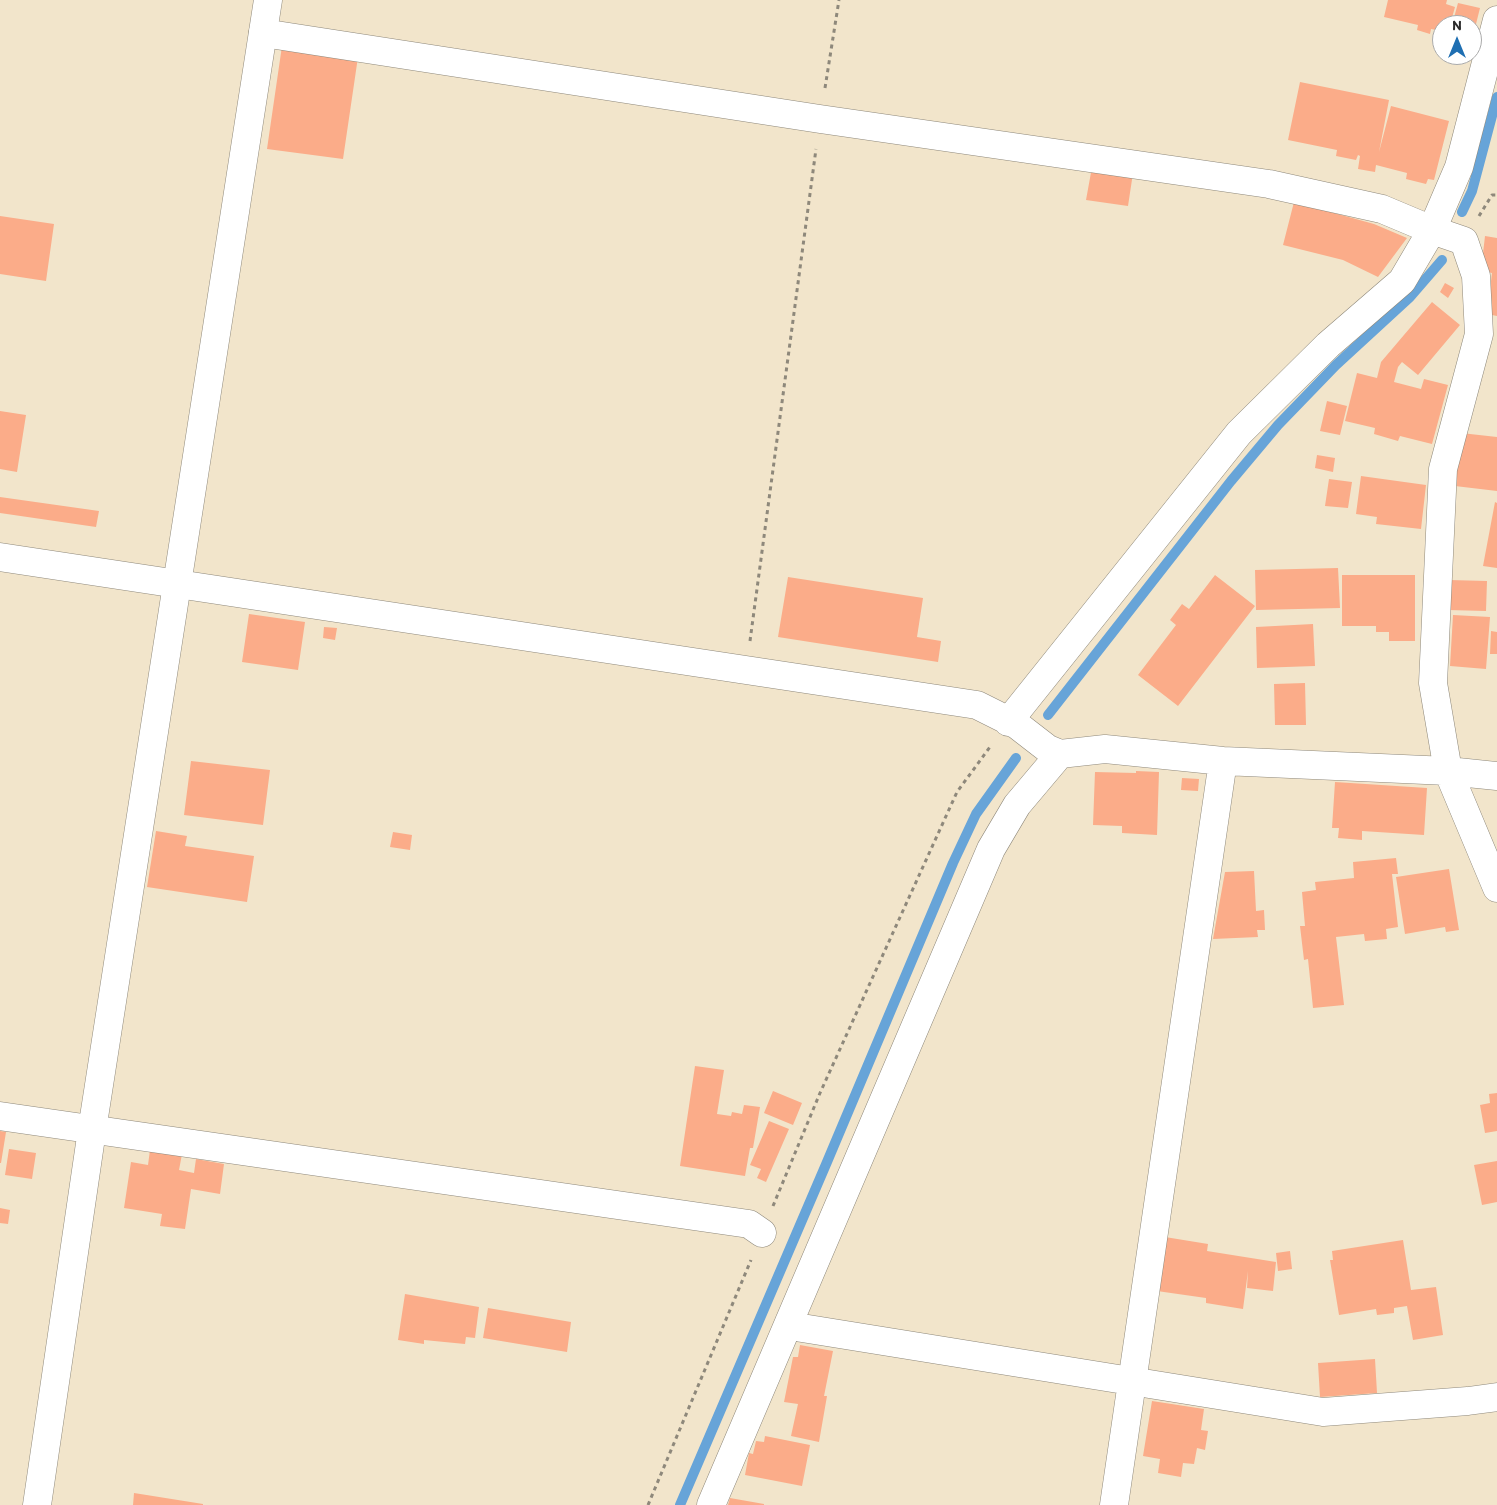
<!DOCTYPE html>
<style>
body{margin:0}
#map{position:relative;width:1497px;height:1505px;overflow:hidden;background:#f2e5cb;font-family:Itim,sans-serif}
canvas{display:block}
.north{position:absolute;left:1432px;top:15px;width:50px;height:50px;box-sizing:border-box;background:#fff;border:1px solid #aaa;border-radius:50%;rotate:0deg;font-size:14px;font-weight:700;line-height:20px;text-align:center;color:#2b2b2b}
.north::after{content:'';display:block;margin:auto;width:18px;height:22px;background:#1f6fb2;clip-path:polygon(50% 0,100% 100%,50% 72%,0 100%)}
</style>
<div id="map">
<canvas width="1497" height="1505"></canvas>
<div class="north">N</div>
</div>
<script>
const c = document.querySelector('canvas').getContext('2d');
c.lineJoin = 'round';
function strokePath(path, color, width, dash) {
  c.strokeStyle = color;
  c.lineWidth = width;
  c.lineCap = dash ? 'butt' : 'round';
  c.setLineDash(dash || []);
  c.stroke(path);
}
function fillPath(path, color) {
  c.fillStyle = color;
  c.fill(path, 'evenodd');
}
strokePath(new Path2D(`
 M1462 212 1472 191 1497 97
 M1048 715 1231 481 1278 425 1336 365 1410 297 1442 260
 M680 1505 827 1162 953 863 976 814 1016 758`), '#67a4d8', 10);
fillPath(new Path2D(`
 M1388 0H1447L1446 4 1455 7 1450 25H1442V31L1431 29 1430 34 1417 30 1418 25 1384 17Z
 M1458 3 1480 8 1473 36 1472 25H1452Z
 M282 46 358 57 343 159 267 149Z
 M1300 82 1389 100 1379 152 1391 106 1449 121 1434 180 1428 179 1426 184 1406 179 1407 173 1376 165 1375 172 1358 169 1360 156 1358 155 1356 160 1336 156 1337 150 1288 140Z
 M1092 167 1133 173 1128 206 1086 200Z
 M1294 202 1374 224 1407 238 1378 277 1343 260 1283 245Z
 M0 216 54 224 46 281 0 274Z
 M1485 236 1497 238V316L1487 314 1492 273 1481 271Z
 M1445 283 1454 288 1448 298 1440 292Z
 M1432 302 1460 325 1418 375 1402 362 1398 367 1394 382 1421 389 1424 379 1448 385 1432 444 1400 436 1398 441 1374 434 1375 428 1345 421 1357 373 1377 378 1381 362Z
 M1327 401 1347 406 1340 435 1320 431Z
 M0 411 26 415 17 472 0 469Z
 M1461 433 1497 437V491L1455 486Z
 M1317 455 1335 458 1333 472 1315 468Z
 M1361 476 1426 485 1421 529 1376 524 1377 517 1356 514Z
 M1329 479 1352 482 1348 508 1325 506Z
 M0 497 99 511 96 527 0 513Z
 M1495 502 1497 503V568L1483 566Z
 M1338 568 1340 608 1256 610 1255 570Z
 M1215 575 1255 606 1178 706 1138 675 1176 625 1170 620 1182 604 1189 609Z
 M1342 575H1415V641H1389V632H1376V626H1342Z
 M788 577 923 598 917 637 941 641 938 662 778 637Z
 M1449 580 1487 581 1486 611 1448 610Z
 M249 614 305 622 298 670 242 662Z
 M1453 615 1490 617 1486 669 1450 666Z
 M1313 624 1315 666 1257 668 1256 627Z
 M324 627 337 628 335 640 323 638Z
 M1491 631 1497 632V654H1490Z
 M1305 683 1306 725H1275L1274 684Z
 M191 761 270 770 263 825 184 815Z
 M1136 771 1159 772 1157 835 1122 833V826L1093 825 1095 772 1136 773Z
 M1182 778 1199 779 1198 791 1181 790Z
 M1335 782 1427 788 1424 835 1362 831V840L1338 838 1339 828H1332Z
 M156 831 187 836 185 846 254 856 247 902 147 887Z
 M393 832 412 835 410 850 390 847Z
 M1396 858 1398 874H1392L1398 927 1386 929 1387 939 1365 941 1364 934 1336 937 1344 1005 1313 1008 1308 959 1304 960 1300 926H1305L1302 892 1316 890 1315 882 1354 878 1353 862Z
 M1449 869 1459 930 1446 932 1445 927 1405 934 1396 877Z
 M1254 871 1256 911 1264 910 1265 930H1257L1258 937 1213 939 1225 872Z
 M695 1066 724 1070 717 1114 731 1116 732 1112 742 1114 744 1105 760 1107 753 1148H750L745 1176 680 1166Z
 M773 1091 802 1103 793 1125 764 1113Z
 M1497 1093V1131L1485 1133 1480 1105 1490 1103 1489 1094Z
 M769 1121 789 1129 766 1182 757 1178 761 1169 750 1165Z
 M0 1131 6 1132 1 1163H0Z
 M9 1149 36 1153 32 1179 5 1175Z
 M150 1150 182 1154 179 1170 194 1173 196 1159 224 1164 220 1194 191 1189 185 1229 160 1226 162 1214 124 1208 131 1162 148 1165Z
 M1497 1161V1202L1482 1205 1474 1165Z
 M0 1208 10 1210 8 1224 0 1223Z
 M1165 1237 1208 1244 1207 1251 1276 1262 1273 1291 1247 1288 1248 1271 1243 1309 1206 1303V1298L1157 1291Z
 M1403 1240 1411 1290 1436 1287 1443 1335 1413 1340 1407 1306 1394 1308V1313L1377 1315 1376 1309 1339 1315 1330 1260H1333L1332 1251Z
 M1290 1251 1292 1269 1278 1271 1276 1253Z
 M405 1294 479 1307 475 1338 466 1337 465 1344 424 1340V1344L398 1340Z
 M488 1308 571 1322 567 1352 483 1338Z
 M800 1345 833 1351 824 1396H827L819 1442 791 1436 798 1404 784 1402 793 1357H798Z
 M1375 1359 1377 1393 1320 1397 1318 1363Z
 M1152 1401 1204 1409 1201 1430 1208 1431 1205 1450 1197 1448 1194 1464 1183 1463 1181 1477 1158 1473 1160 1459 1143 1456Z
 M765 1436 810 1445 802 1486 745 1475 749 1453 753 1454 756 1441 764 1442Z
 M134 1493 203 1504V1505H133Z
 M730 1498 764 1504V1505H728Z`), '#fbac89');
const minor = new Path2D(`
 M263 33 820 119 1269 184 1382 209 1432 230 1464 241 1476 276 1479 334 1443 469 1433 683 1448 771 1497 888
 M0 557 977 705 1017 725 1048 749 1060 754
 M1008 722 1239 433 1328 345 1402 281 1432 230 1459 167 1497 20
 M0 1116 749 1224 762 1233
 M789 1322 802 1328 1323 1412 1468 1401 1497 1397
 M711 1505 991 849 1017 805 1060 754 1105 749 1223 761 1448 771 1497 776
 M1114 1505 1223 761`);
const tertiary = new Path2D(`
 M37 1505 92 1130 268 0`);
strokePath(minor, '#8e887b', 29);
strokePath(tertiary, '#8e887b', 29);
strokePath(new Path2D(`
 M825 88 839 0
 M1479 216 1492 195H1497
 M750 641 816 149
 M773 1206 820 1093 957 792 990 747
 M648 1505 751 1260`), '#8e887b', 3, [4, 4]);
strokePath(minor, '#fff', 28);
strokePath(tertiary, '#fff', 28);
</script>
